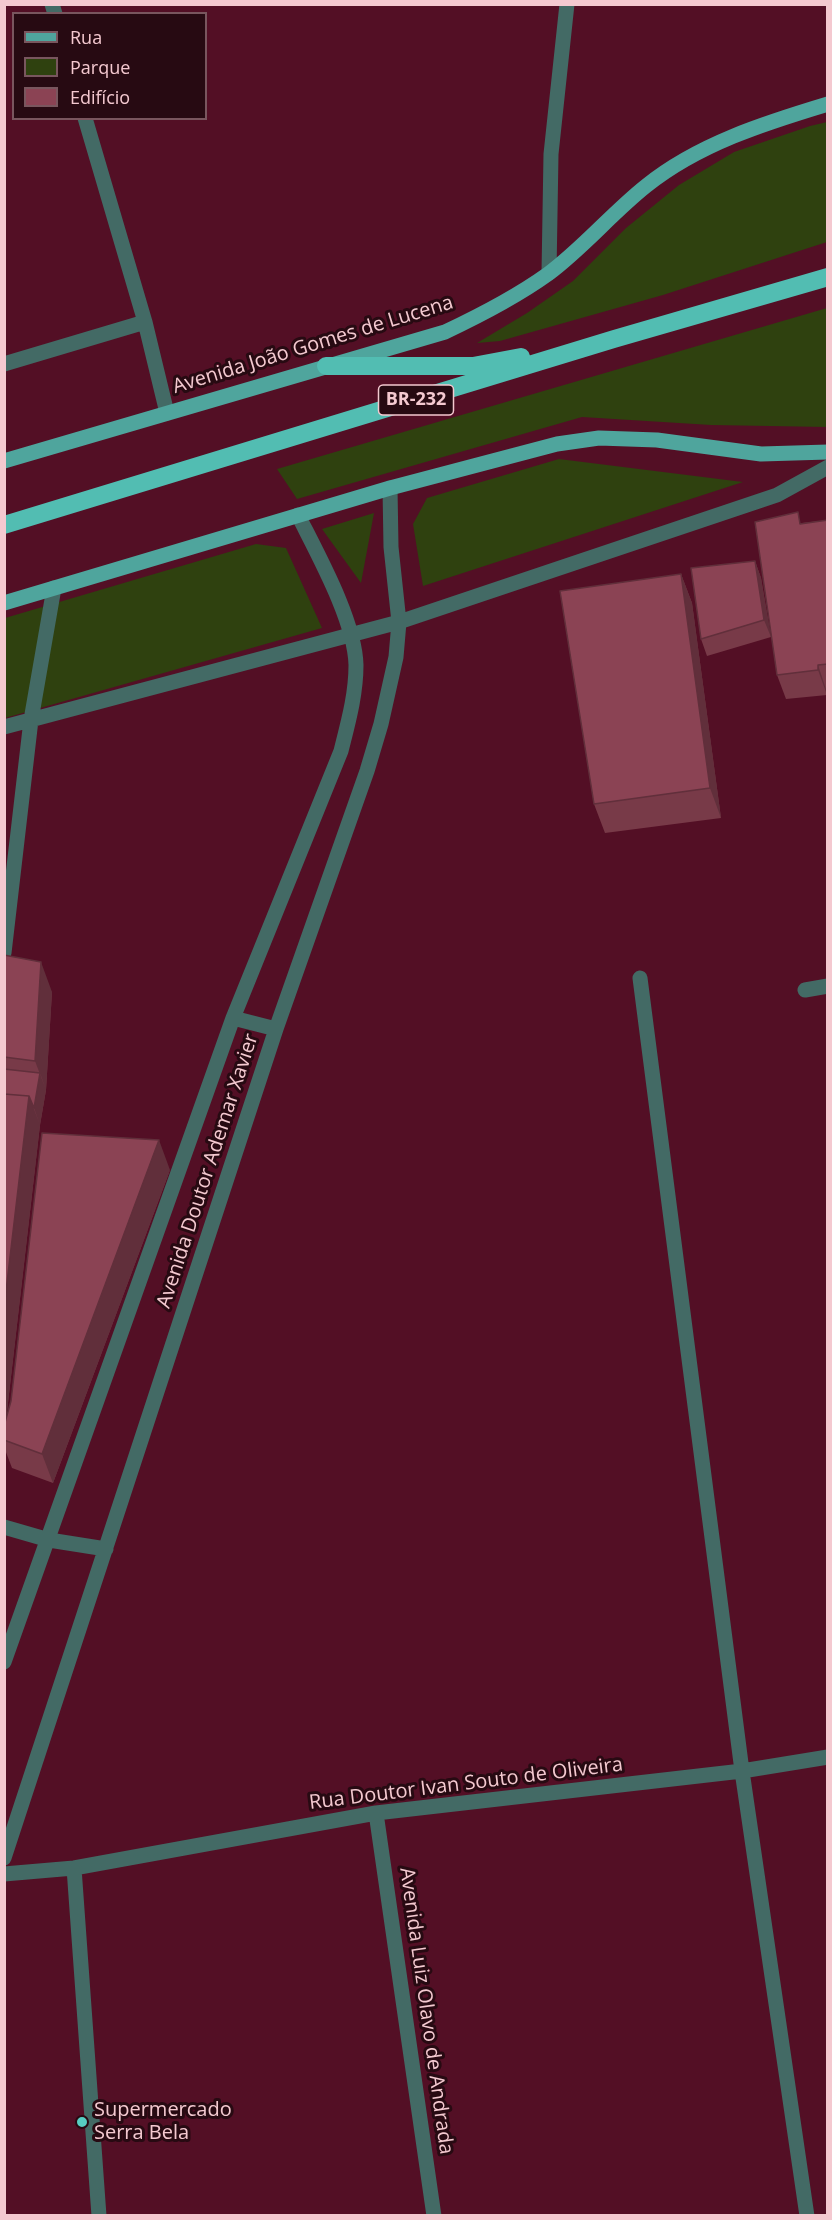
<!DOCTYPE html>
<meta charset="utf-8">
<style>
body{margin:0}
#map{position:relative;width:832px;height:2220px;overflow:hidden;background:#530f25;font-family:"Open Sans",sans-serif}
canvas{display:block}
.frame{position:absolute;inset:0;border:6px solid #f4c9d0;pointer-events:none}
.legend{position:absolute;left:12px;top:12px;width:195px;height:108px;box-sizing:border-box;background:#270a12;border:2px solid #79565e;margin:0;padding:8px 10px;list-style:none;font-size:18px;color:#f4c9d0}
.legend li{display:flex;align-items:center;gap:12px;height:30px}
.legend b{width:30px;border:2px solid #79565e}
</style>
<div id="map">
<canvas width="832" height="2220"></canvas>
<div class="frame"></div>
<ul class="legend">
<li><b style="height:8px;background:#4fa59d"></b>Rua</li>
<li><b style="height:16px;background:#2f410f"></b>Parque</li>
<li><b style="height:16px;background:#8b4354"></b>Edifício</li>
</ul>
</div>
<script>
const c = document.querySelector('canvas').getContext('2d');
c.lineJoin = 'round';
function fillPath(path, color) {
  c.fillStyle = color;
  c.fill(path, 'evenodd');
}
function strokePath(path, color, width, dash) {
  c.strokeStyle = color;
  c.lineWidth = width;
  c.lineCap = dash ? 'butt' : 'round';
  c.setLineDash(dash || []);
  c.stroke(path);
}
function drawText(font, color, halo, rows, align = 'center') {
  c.font = font + ' "Open Sans",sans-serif';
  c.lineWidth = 6;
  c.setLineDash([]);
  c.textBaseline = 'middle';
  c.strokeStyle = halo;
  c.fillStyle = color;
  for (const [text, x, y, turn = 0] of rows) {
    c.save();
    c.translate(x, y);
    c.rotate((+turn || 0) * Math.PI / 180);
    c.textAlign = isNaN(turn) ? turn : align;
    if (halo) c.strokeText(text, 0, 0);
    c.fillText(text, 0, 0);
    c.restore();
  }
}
fillPath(new Path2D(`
 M827 122V242L663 295 500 341 477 343 527 313 573 281 626 228 679 185 734 152 810 126Z
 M827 308V427L711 425 582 417 297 499 277 469Z
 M559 459 743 482 423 586 413 524 427 498Z
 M374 513 361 583 322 529Z
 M256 544 286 548 322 628 5 718V618Z`), '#2f410f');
strokePath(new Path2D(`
 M52 4 55 14
 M85 118 145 322 167 413
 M549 273 551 154 567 4
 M4 364 145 322
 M4 727 399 622 777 495 828 467
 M4 953 31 720 54 588
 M640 978 742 1771 807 2216
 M805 990 828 986
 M233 1018 276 1029
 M4 1527 49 1540 106 1549
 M4 1662 233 1018 341 751C348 723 356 695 356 665 355 621 318 555 298 515
 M376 1813 434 2216
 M4 1858 276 1029 367 771 381 724 396 657 399 622 391 547 390 488
 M74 1868 99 2216
 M4 1874 74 1868 376 1813 742 1771 828 1757`), '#436a65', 15);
strokePath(new Path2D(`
 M4 461 445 332C481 315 516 297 548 274 583 248 612 213 646 186 698 144 765 123 828 104
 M4 603 390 488 557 444 599 438 657 440 761 454 828 452`), '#4fa59d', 15);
strokePath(new Path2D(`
 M326 366H473L521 357
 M4 525 614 339 828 277`), '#52bdb2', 18);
fillPath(new Path2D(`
 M828 520V689H826L827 695 786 699 777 675 802 523Z
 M755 561 761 578 771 637 707 656 701 639Z
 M681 574 692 603 721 818 605 833 594 804Z
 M4 955 52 992 46 1090 40 1125 6 1420 4 1419Z
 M170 1170 53 1483 12 1468 4 1447V1426Z`), '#783a48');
fillPath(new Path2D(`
 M755 561 761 578 771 637 764 620Z
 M681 574 692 603 721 818 710 788Z
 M818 665 826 689 827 695 818 670Z
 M41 962 52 992 46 1090 35 1061Z
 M40 1073 46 1090 40 1125 34 1108Z
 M29 1096 40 1125 6 1420 4 1416V1308Z
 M159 1140 170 1170 53 1483 42 1454Z`), '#612f3b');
const building = new Path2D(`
 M798 512 800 524 828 520V664L818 665V670L777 675 755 522Z
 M755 561 764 620 701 639 691 568Z
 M681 574 710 788 594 804 560 591Z
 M4 955 41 962 35 1061 4 1057Z
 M4 1069 40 1073 34 1108 29 1096 4 1094Z
 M4 1094 29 1096 4 1308Z
 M42 1133 159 1140 42 1454 4 1440V1426L11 1401Z`);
fillPath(building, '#8b4354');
strokePath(building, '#612f3b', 1.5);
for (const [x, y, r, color] of [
 [82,2122,6,"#57cec2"]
]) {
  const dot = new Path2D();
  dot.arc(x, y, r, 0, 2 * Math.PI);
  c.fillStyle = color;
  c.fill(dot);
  strokePath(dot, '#270a12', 2);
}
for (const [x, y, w] of [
 [416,400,75]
]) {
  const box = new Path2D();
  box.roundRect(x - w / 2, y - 15, w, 30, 4.5);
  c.fillStyle = '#270a12';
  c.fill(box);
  strokePath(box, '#f4c9d0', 1.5);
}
drawText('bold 18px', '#f4c9d0', null, [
 ["BR-232",416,400]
]);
drawText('20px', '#f4c9d0', '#270a12', [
 ["Avenida João Gomes de Lucena",313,345,-17],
 ["Avenida Doutor Ademar Xavier",208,1171,-72],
 ["Rua Doutor Ivan Souto de Oliveira",466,1784,-7],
 ["Avenida Luiz Olavo de Andrada",426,2011,82]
]);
drawText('20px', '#f4c9d0', '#270a12', [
 ["Supermercado",94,2110],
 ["Serra Bela",94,2133]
], 'left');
</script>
